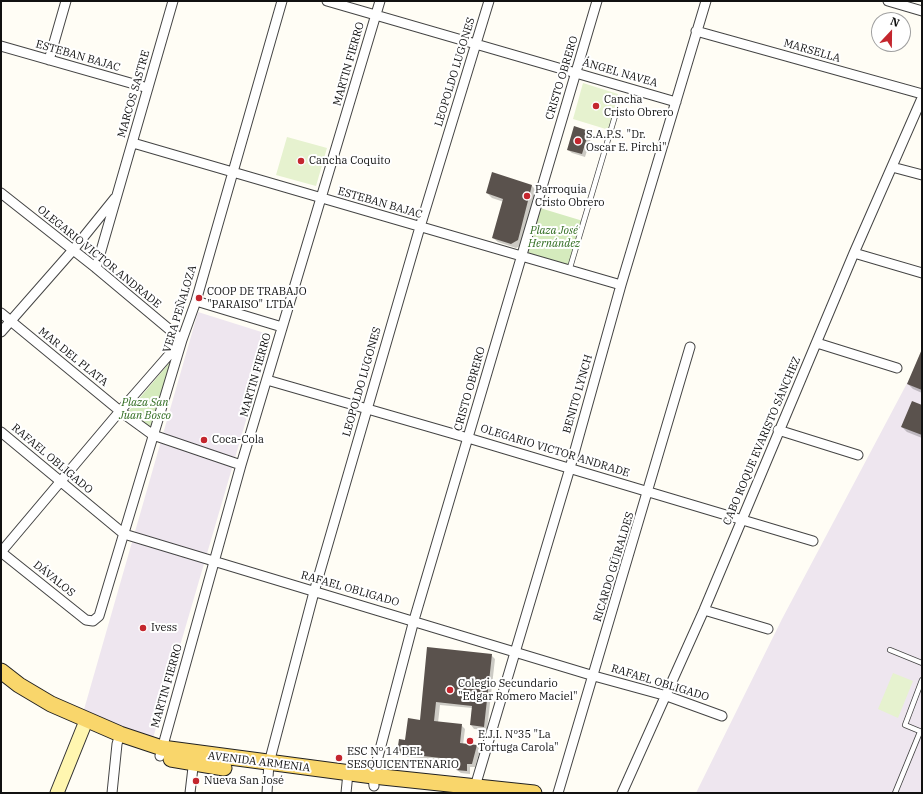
<!DOCTYPE html>
<meta charset="utf-8">
<style>
body{margin:0}
#map{position:relative;width:923px;height:794px;overflow:hidden;background:#fffdf5;font-family:"IBM Plex Serif",serif}
canvas{display:block}
.frame{position:absolute;inset:0;border:2px solid #111;pointer-events:none}
.north{position:absolute;left:871px;top:12px;width:40px;height:40px;box-sizing:border-box;background:#fff;border:1px solid #a0a0a0;border-radius:50%;rotate:22deg;font-size:11px;font-weight:700;line-height:16px;text-align:center;color:#111}
.north::after{content:'';display:block;margin:auto;width:14px;height:18px;background:#c4262e;clip-path:polygon(50% 0,100% 100%,50% 72%,0 100%)}
</style>
<div id="map">
<canvas width="923" height="794"></canvas>
<div class="frame"></div>
<div class="north">N</div>
</div>
<script>
const c = document.querySelector('canvas').getContext('2d');
c.lineJoin = 'round';
function fillPath(path, color) {
  c.fillStyle = color;
  c.fill(path, 'evenodd');
}
function strokePath(path, color, width, dash) {
  c.strokeStyle = color;
  c.lineWidth = width;
  c.lineCap = dash ? 'butt' : 'round';
  c.setLineDash(dash || []);
  c.stroke(path);
}
function drawText(font, color, halo, rows, align = 'center') {
  c.font = font + ' "IBM Plex Serif",serif';
  c.lineWidth = 4;
  c.setLineDash([]);
  c.textBaseline = 'middle';
  c.strokeStyle = halo;
  c.fillStyle = color;
  for (const [text, x, y, turn = 0] of rows) {
    c.save();
    c.translate(x, y);
    c.rotate((+turn || 0) * Math.PI / 180);
    c.textAlign = isNaN(turn) ? turn : align;
    if (halo) c.strokeText(text, 0, 0);
    c.fillText(text, 0, 0);
    c.restore();
  }
}
fillPath(new Path2D(`
 M198 312 271 335 153 738 83 713Z
 M922 355V793H696L782 619Z`), '#eee6ef');
fillPath(new Path2D(`
 M540 208 583 221 569 266 526 253Z
 M176 355 152 429 127 413Z`), '#d5ebbd');
fillPath(new Path2D(`
 M583 83 618 94 609 130 573 119Z
 M287 137 327 148 316 186 276 175Z
 M893 673 913 681 898 718 878 709Z`), '#e6f2cf');
fillPath(new Path2D(`
 M588 132 592 135 585 157 572 153 568 150Z
 M493 174 532 186 537 191 522 245 516 248 498 242 493 238 504 202 492 198 487 193Z
 M922 351V393L913 389 908 384Z
 M922 406V438L907 432 902 427Z
 M428 648 491 655 495 659 487 730 474 729 471 725 472 708 440 705 438 723 461 725 465 729 463 745 477 746 480 750 475 767H470V774L461 773 457 770 458 762 401 756 398 752 421 721Z`), '#0003');
fillPath(new Path2D(`
 M574 126 589 131 582 154 567 150Z
 M492 172 532 185 518 240 511 244 492 238 503 199 486 193Z
 M922 349V390L907 384Z
 M912 401 922 405V435L901 427Z
 M427 647 492 654 484 727 470 725 472 706 436 702 434 721 462 724 460 743 477 745 472 764H467V771L456 770 458 760 397 753 399 739 405 740 408 718 420 720Z`), '#5a524d');
const lane = new Path2D(`
 M569 271 615 116
 M890 650 922 663
 M922 680 905 725 922 732
 M895 793 920 732`);
const street = new Path2D(`
 M327 1 676 102
 M888 1 922 11
 M696 31 922 94
 M1 46 148 88
 M49 60 66 1
 M133 143 621 285
 M892 167 922 175
 M1 193 96 268 182 340 120 411 1 552
 M854 253 922 273
 M96 268 173 1
 M196 301 282 327
 M1 313 120 411 153 435 241 465
 M1 332 73 250 115 198
 M817 343 897 368
 M267 380 468 438 813 541
 M778 430 858 455
 M1 432 124 534 594 676 667 696 722 716
 M1 552 86 620 93 621 99 616 182 340 196 301 282 1
 M704 610 768 629
 M160 756 241 465 380 1
 M374 786 373 776 414 620 597 1
 M474 790 570 468 621 285 706 1
 M112 793 117 744 120 734
 M190 793 194 759
 M267 793 269 763 314 592 420 227 489 1
 M346 793 348 773
 M558 793 690 347
 M622 793 704 610 854 253 922 98`);
const secondary = new Path2D(`
 M57 793 86 721`);
const primary = new Path2D(`
 M1 671 19 685 51 704 120 734 162 748 373 776 534 793
 M171 759 224 768`);
strokePath(lane, '#444', 6);
strokePath(street, '#444', 11);
strokePath(secondary, '#333', 15);
strokePath(primary, '#222', 17);
strokePath(lane, '#fff', 4.5);
strokePath(street, '#fff', 9);
strokePath(secondary, '#fff6b0', 13);
strokePath(primary, '#f9d66b', 15);
for (const [x, y, r, color] of [
 [596,106,4,"#c4262e"],
 [578,141,4,"#c4262e"],
 [301,161,4,"#c4262e"],
 [527,196,4,"#c4262e"],
 [199,298,4,"#c4262e"],
 [204,440,4,"#c4262e"],
 [143,628,4,"#c4262e"],
 [450,690,4,"#c4262e"],
 [470,741,4,"#c4262e"],
 [339,758,4,"#c4262e"],
 [196,781,4,"#c4262e"]
]) {
  const dot = new Path2D();
  dot.arc(x, y, r, 0, 2 * Math.PI);
  c.fillStyle = color;
  c.fill(dot);
  strokePath(dot, '#fff', 1.5);
}
drawText('11px', '#111', '#fff', [
 ["MARSELLA",812,51,16],
 ["ESTEBAN BAJAC",78,56,16],
 ["MARTIN FIERRO",349,64,-74],
 ["LEOPOLDO LUGONES",455,72,-73],
 ["ÁNGEL NAVEA",620,73,16],
 ["CRISTO OBRERO",562,78,-73],
 ["MARCOS SASTRE",134,94,-74],
 ["ESTEBAN BAJAC",380,203,16],
 ["OLEGARIO VICTOR ANDRADE",99,257,39],
 ["VERA PEÑALOZA",180,309,-73],
 ["MAR DEL PLATA",73,357,39],
 ["MARTIN FIERRO",256,375,-74],
 ["LEOPOLDO LUGONES",362,382,-74],
 ["CRISTO OBRERO",470,389,-74],
 ["BENITO LYNCH",578,394,-74],
 ["CABO ROQUE EVARISTO SÁNCHEZ",762,441,-67],
 ["OLEGARIO VICTOR ANDRADE",555,451,17],
 ["RAFAEL OBLIGADO",52,459,40],
 ["RICARDO GÜIRALDES",614,567,-73],
 ["DÁVALOS",54,579,39],
 ["RAFAEL OBLIGADO",350,589,16],
 ["RAFAEL OBLIGADO",660,683,17],
 ["MARTIN FIERRO",167,686,-74],
 ["AVENIDA ARMENIA",259,762,7]
]);
drawText('11px', '#111', '#fff', [
 ["Cancha",604,100],
 ["Cristo Obrero",604,113],
 ["S.A.P.S. \"Dr.",586,135],
 ["Oscar E. Pirchi\"",586,148],
 ["Cancha Coquito",309,161],
 ["Parroquia",535,190],
 ["Cristo Obrero",535,203],
 ["COOP DE TRABAJO",207,292],
 ["\"PARAISO\" LTDA",207,305],
 ["Coca-Cola",212,440],
 ["Ivess",151,628],
 ["Colegio Secundario",458,684],
 ["\"Edgar Romero Maciel\"",458,697],
 ["E.J.I. Nº35 \"La",478,735],
 ["Tortuga Carola\"",478,748],
 ["ESC Nº 14 DEL",347,752],
 ["SESQUICENTENARIO",347,765],
 ["Nueva San José",204,781]
], 'left');
drawText('italic 11px', '#2f6b1f', '#fff', [
 ["Plaza José",554,231],
 ["Hernández",554,244],
 ["Plaza San",145,403],
 ["Juan Bosco",145,416]
]);
</script>
